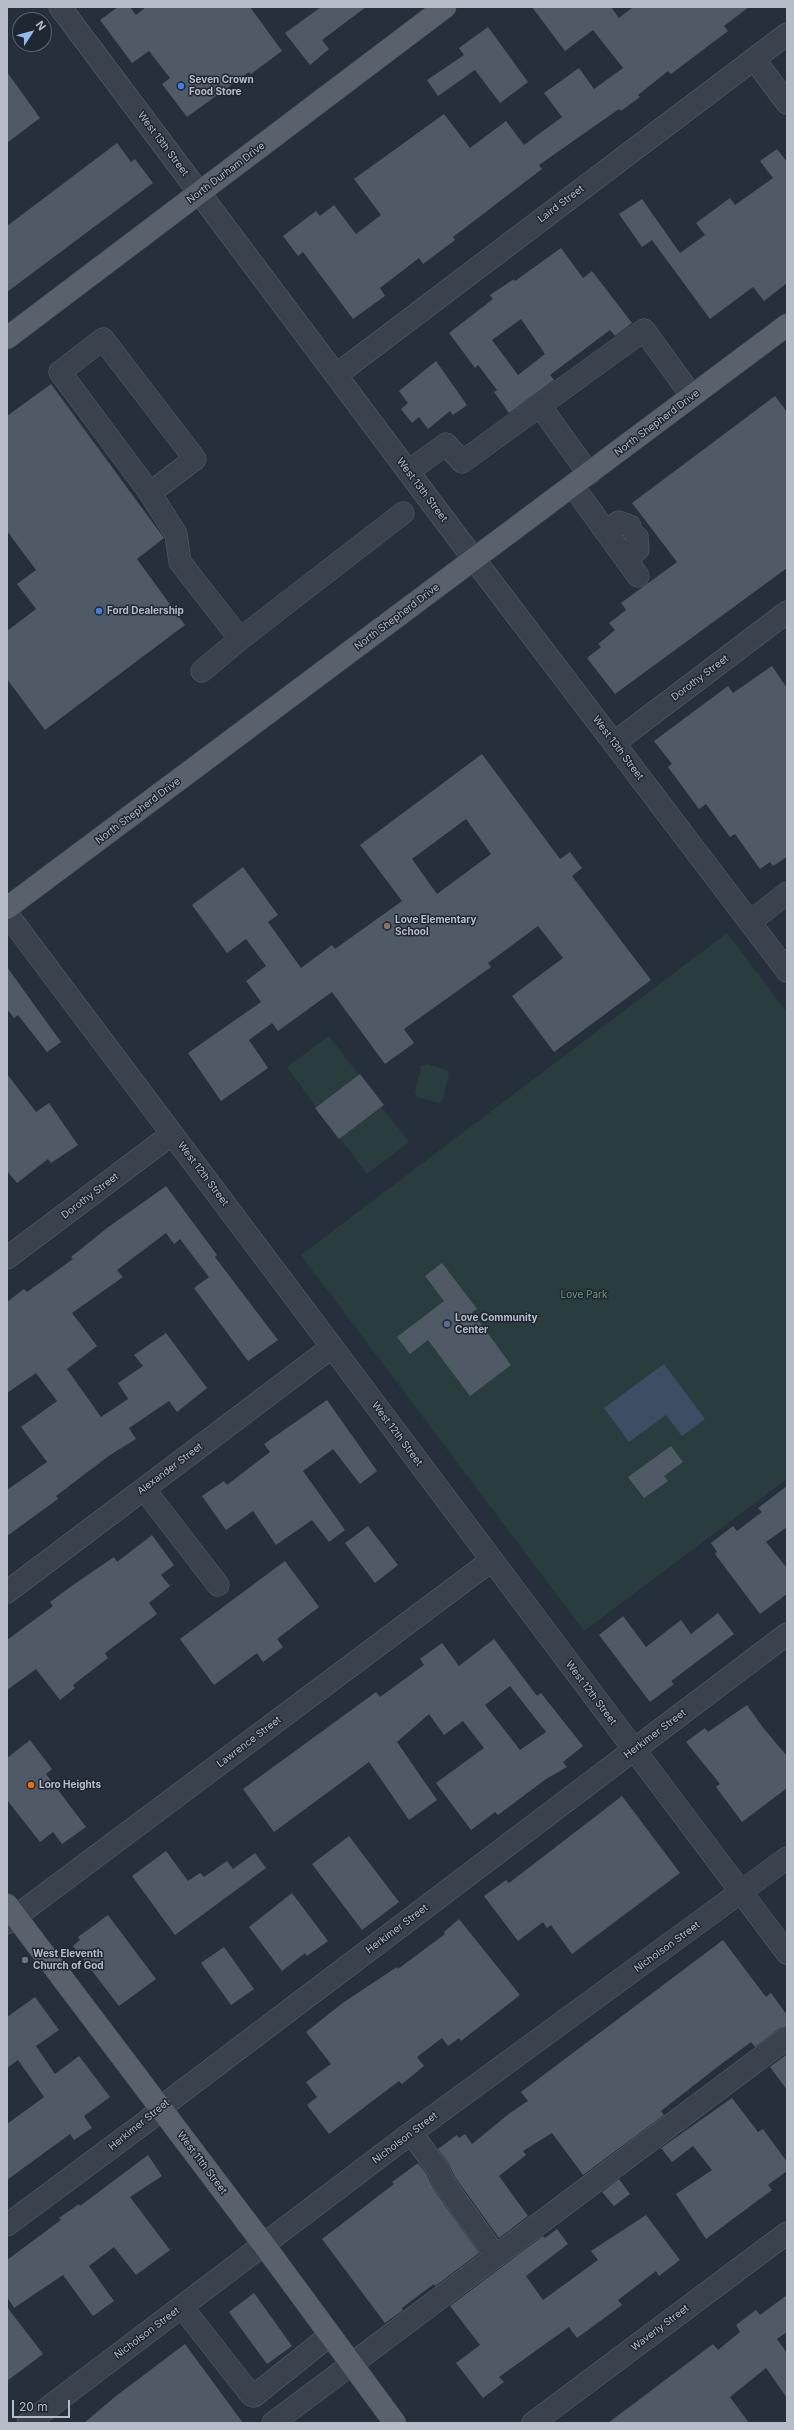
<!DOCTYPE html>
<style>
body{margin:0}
#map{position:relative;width:794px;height:2430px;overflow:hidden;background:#26303c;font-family:Inter,sans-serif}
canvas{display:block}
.frame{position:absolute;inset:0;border:8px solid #b6bdc8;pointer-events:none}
.north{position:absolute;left:12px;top:12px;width:40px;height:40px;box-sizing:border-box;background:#1f2732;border:1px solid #5b636e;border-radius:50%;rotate:54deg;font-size:11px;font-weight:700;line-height:16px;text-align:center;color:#b6bdc8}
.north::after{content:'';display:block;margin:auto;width:14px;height:18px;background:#93b9ef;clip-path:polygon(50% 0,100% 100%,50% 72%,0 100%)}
.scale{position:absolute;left:12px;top:2400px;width:58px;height:18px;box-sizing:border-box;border:2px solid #b6bdc8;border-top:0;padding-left:5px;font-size:12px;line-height:14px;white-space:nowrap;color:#b6bdc8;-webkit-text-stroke:3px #1f2732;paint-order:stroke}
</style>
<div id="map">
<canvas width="794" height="2430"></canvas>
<div class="frame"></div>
<div class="north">N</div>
<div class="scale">20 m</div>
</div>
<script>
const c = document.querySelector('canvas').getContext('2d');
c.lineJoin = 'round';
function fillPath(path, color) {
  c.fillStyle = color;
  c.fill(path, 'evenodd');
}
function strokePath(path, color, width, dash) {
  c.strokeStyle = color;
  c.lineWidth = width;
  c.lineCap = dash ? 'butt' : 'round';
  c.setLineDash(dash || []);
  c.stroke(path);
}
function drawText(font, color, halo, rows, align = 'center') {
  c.font = font + ' Inter,sans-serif';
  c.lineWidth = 3;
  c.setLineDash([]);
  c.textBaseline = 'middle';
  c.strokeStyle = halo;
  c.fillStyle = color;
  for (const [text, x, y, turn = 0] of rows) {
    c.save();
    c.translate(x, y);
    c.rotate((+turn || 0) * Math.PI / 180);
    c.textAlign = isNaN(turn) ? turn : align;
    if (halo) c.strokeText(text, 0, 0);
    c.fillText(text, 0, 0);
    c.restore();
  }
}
fillPath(new Path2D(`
 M727 933 787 1012V1479L584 1631 301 1255Z
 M329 1036 359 1075 316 1107 287 1067Z
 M427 1064 447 1070 449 1074 443 1099 439 1103 418 1097 415 1093 421 1066Z
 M382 1107 409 1142 367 1174 340 1138Z`), '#293d3e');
fillPath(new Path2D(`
 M664 1364 705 1419 682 1436 666 1415 629 1442 604 1408Z`), '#3d4e64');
fillPath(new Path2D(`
 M118 7H130L136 15 146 7H250L282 51 251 74 249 72 187 117 162 84 170 78 149 51 132 63 100 20Z
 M321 7H366L322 40 329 49 310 65 285 33Z
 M532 7H611L619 18 633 7H749L724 26 728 31 671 74 668 71 638 95 640 97 621 111 619 109 539 165 542 169 453 237 455 240 423 264 419 258 380 288 385 296 353 319 303 252 298 256 283 236 316 211 320 216 334 205 356 234 381 215 354 179 444 114 470 148 506 121 524 145 562 117 544 93 579 68 594 89 623 68 593 30 565 51Z
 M488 27 528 82 500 103 475 70 438 96 427 80 464 55 459 48Z
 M7 72 40 118 7 143Z
 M117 143 131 162 135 159 153 183 7 292V226Z
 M777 149 787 162V283L764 301 753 287 710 319 652 240 642 247 619 214 642 199 680 253 705 235 696 223 730 198 735 205 773 178 760 161Z
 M561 248 583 278 592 271 632 323 615 336 610 330 550 375 554 380 509 413 494 392 497 390 478 365 475 368 449 333 493 299 490 295 514 279 515 281ZM521 319 545 354 518 375 492 340Z
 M436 361 467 405 453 415 450 411 428 429 419 417 412 423 401 409 408 403 399 391Z
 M51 384 164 538 137 559 185 625 45 730 7 679V631L36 609 17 584 36 570 7 531V416Z
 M775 396 787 412V568L615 694 587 658 601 647 598 644 615 630 609 623 626 610 621 603 677 562 632 503Z
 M772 666 787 688V857L773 866 770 862 760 869 735 834 730 837 706 804 699 809 668 767 672 764 654 741 728 686 733 693Z
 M482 754 560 859 570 852 582 868 572 876 651 980 554 1052 512 996 563 958 538 926 488 963 491 967 404 1029 414 1043 385 1064 332 992 278 1031 272 1023 249 1040 268 1068 221 1101 188 1053 261 1002 246 981 266 966 246 939 227 953 192 905 243 867 278 915 268 922 301 968 332 945 335 949 402 901 360 845ZM466 819 491 854 437 894 412 859Z
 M7 967 61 1042 47 1052 18 1015 14 1018 7 1009Z
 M7 1074 36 1112 49 1103 78 1145 51 1163 48 1159 17 1183 7 1171Z
 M360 1074 384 1105 339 1139 315 1108Z
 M166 1186 217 1255 215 1257 278 1340 248 1361 194 1288 209 1277 180 1239 174 1244 166 1233 117 1270 123 1277 72 1313 97 1346 67 1369 101 1417 128 1399 118 1383 143 1366 134 1355 166 1333 207 1388 177 1412 169 1401 129 1428 136 1439 110 1455 56 1496 58 1499 7 1536V1490L47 1462 21 1427 57 1401 36 1373 7 1393V1302L24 1289 27 1292 73 1259 71 1257 107 1228Z
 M442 1263 477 1309 472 1312 511 1365 470 1396 428 1340 410 1354 397 1337 444 1301 425 1276Z
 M327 1400 377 1471 360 1484 333 1449 303 1471 345 1530 329 1542 312 1520 276 1545 253 1511 226 1530 202 1496 224 1481 227 1485 270 1452 264 1444Z
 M671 1446 683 1462 664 1476 668 1481 644 1498 628 1477Z
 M787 1486V1527L766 1542 787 1568V1594L760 1614 715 1554 717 1552 711 1543 733 1526 737 1531 762 1512 758 1508Z
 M368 1526 398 1565 375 1583 345 1543Z
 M152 1535 174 1565 161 1575 170 1586 149 1603 157 1614 105 1653 108 1658 73 1685 75 1688 60 1700 36 1669 7 1690V1640L53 1606 50 1602 73 1585 114 1557 117 1562Z
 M285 1561 319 1607 277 1639 283 1647 263 1662 257 1653 214 1685 180 1639Z
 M718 1613 734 1634 671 1681 674 1684 650 1702 599 1635 623 1616 646 1647 681 1620 691 1634Z
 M494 1639 537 1696 541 1693 583 1746 563 1762 567 1767 546 1779 498 1815 495 1812 471 1830 436 1783 484 1748 463 1721 444 1735 429 1714 397 1742 437 1800 409 1820 369 1762 274 1832 243 1789 376 1692 380 1697 424 1665 420 1659 442 1643 459 1666ZM510 1686 546 1732 520 1750 485 1705Z
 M747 1705 764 1729 787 1756V1788L742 1822 716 1787 720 1784 686 1742 705 1728 708 1732Z
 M30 1740 52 1769 46 1774 86 1827 62 1844 53 1832 40 1842 7 1800V1758Z
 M622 1796 680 1873 572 1954 551 1925 547 1928 543 1922 518 1941 484 1896 506 1880 509 1883Z
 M349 1836 399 1902 362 1930 312 1864Z
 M166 1851 188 1881 200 1873 204 1877 227 1861 233 1869 255 1853 266 1868 175 1935 132 1876Z
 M292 1893 328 1941 307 1956 305 1953 282 1971 249 1927Z
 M108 1915 156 1979 119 2006 73 1946 80 1940 78 1937Z
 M459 1919 520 1995 461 2041 459 2038 448 2046 442 2038 417 2057 424 2066 402 2084 399 2081 329 2134 307 2105 317 2097 306 2082 331 2064 306 2032 344 2002 397 1967 398 1969 445 1934 444 1932Z
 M723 1940 766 1997 771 1993 787 2015V2026L780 2028 755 2047 751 2042 716 2068 661 2111 664 2115 583 2175 552 2133 523 2151 526 2155 499 2176 528 2216 499 2238 455 2177 448 2162 438 2149 457 2135 459 2138 465 2134 472 2144 510 2113 528 2101 521 2092Z
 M224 1947 254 1989 231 2005 201 1963Z
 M35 1997 59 2030 36 2046 55 2074 79 2056 110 2097 84 2116 92 2128 74 2140 70 2134 7 2180V2124L44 2097 18 2060 7 2068V2017Z
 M787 2054V2090L770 2067Z
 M732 2098 758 2132 763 2129 787 2162V2171L768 2185 772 2190 706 2239 676 2194 712 2170 693 2146 672 2162 661 2148Z
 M148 2155 162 2176 130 2197 170 2250 136 2275 114 2247 89 2266 114 2301 93 2316 63 2275 14 2308 7 2297V2260L61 2220 59 2218 79 2204 80 2206Z
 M418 2163 427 2175 434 2190 479 2253 435 2286 434 2284 415 2298 402 2308 403 2310 385 2323 322 2239 394 2184 392 2182Z
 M619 2179 630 2194 614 2206 602 2192Z
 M646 2215 680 2260 659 2276 656 2271 618 2300 622 2305 577 2338 569 2327 499 2377 504 2382 483 2398 456 2363 480 2345 450 2306 543 2236 545 2238 557 2229 568 2244 526 2276 543 2300 598 2260 591 2251Z
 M254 2293 292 2346 267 2364 229 2312Z
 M787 2295V2332L777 2339 787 2353V2398L766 2368 730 2397 749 2423H608L713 2344 718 2350 740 2332 736 2325 756 2310 760 2315Z
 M7 2307 43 2354 7 2381Z
 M185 2344 243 2423H84L116 2396Z`), '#505a67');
const minor = new Path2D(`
 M60 7 458 538 787 971
 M754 59 787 103
 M336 375 787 34
 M540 406 589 474
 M409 471 446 444 462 462 644 330 692 396
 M573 486 638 576
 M150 493 60 372 103 339 195 459 150 493 176 534 180 562 240 639 202 671
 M605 531 619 522 630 526
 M626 560 638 549 637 537
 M240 639 403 513
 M614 743 787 612
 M7 914 787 1953
 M750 922 787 893
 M7 1258 172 1134
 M144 1489 218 1585
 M7 1592 332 1347
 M7 1923 492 1560
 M411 2133 438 2169 444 2183 488 2245
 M7 2225 147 2121 172 2099 787 1634
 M182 2307 251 2395 254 2396 329 2336
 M28 2423 411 2133 787 1858
 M273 2423 787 2038
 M533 2423 787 2233`);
const major = new Path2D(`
 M7 338 445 7
 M7 908 787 325
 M7 1905 264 2245 395 2423`);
strokePath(minor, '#58606b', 23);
strokePath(major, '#434b56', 23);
strokePath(minor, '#3a424d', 22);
strokePath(major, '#58616c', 22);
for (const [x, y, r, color] of [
 [181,86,4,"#3f7fe0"],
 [99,611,4,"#3f7fe0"],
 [387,926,4,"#8d6e63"],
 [447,1324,4,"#5c6f8a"],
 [31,1785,4,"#e8710a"],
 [25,1960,4,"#6b7280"]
]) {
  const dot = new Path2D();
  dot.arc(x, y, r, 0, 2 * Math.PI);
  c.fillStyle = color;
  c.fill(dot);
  strokePath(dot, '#1f2732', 1.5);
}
drawText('bold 10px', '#b6bdc8', '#1f2732', [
 ["Seven Crown",189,80],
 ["Food Store",189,92],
 ["Ford Dealership",107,611],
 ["Love Elementary",395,920],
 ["School",395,932],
 ["Love Community",455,1318],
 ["Center",455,1330],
 ["Loro Heights",39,1785],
 ["West Eleventh",33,1954],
 ["Church of God",33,1966]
], 'left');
drawText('10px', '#b6bdc8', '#1f2732', [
 ["West 13th Street",163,144,53],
 ["North Durham Drive",226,173,-37],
 ["Laird Street",561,204,-37],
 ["North Shepherd Drive",657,423,-37],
 ["West 13th Street",422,490,53],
 ["North Shepherd Drive",397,617,-37],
 ["Dorothy Street",700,678,-37],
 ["West 13th Street",618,748,53],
 ["North Shepherd Drive",138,811,-37],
 ["West 12th Street",203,1174,53],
 ["Dorothy Street",90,1196,-37],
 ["West 12th Street",397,1434,53],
 ["Alexander Street",170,1469,-37],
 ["West 12th Street",591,1693,53],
 ["Herkimer Street",655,1734,-37],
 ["Lawrence Street",249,1742,-37],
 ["Herkimer Street",397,1929,-37],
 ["Nicholson Street",667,1947,-36],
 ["Herkimer Street",139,2125,-39],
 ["Nicholson Street",405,2138,-37],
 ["West 11th Street",202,2163,53],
 ["Waverly Street",660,2328,-37],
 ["Nicholson Street",147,2333,-37]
]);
drawText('10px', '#6f9777', '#1f2732', [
 ["Love Park",584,1295]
]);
</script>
